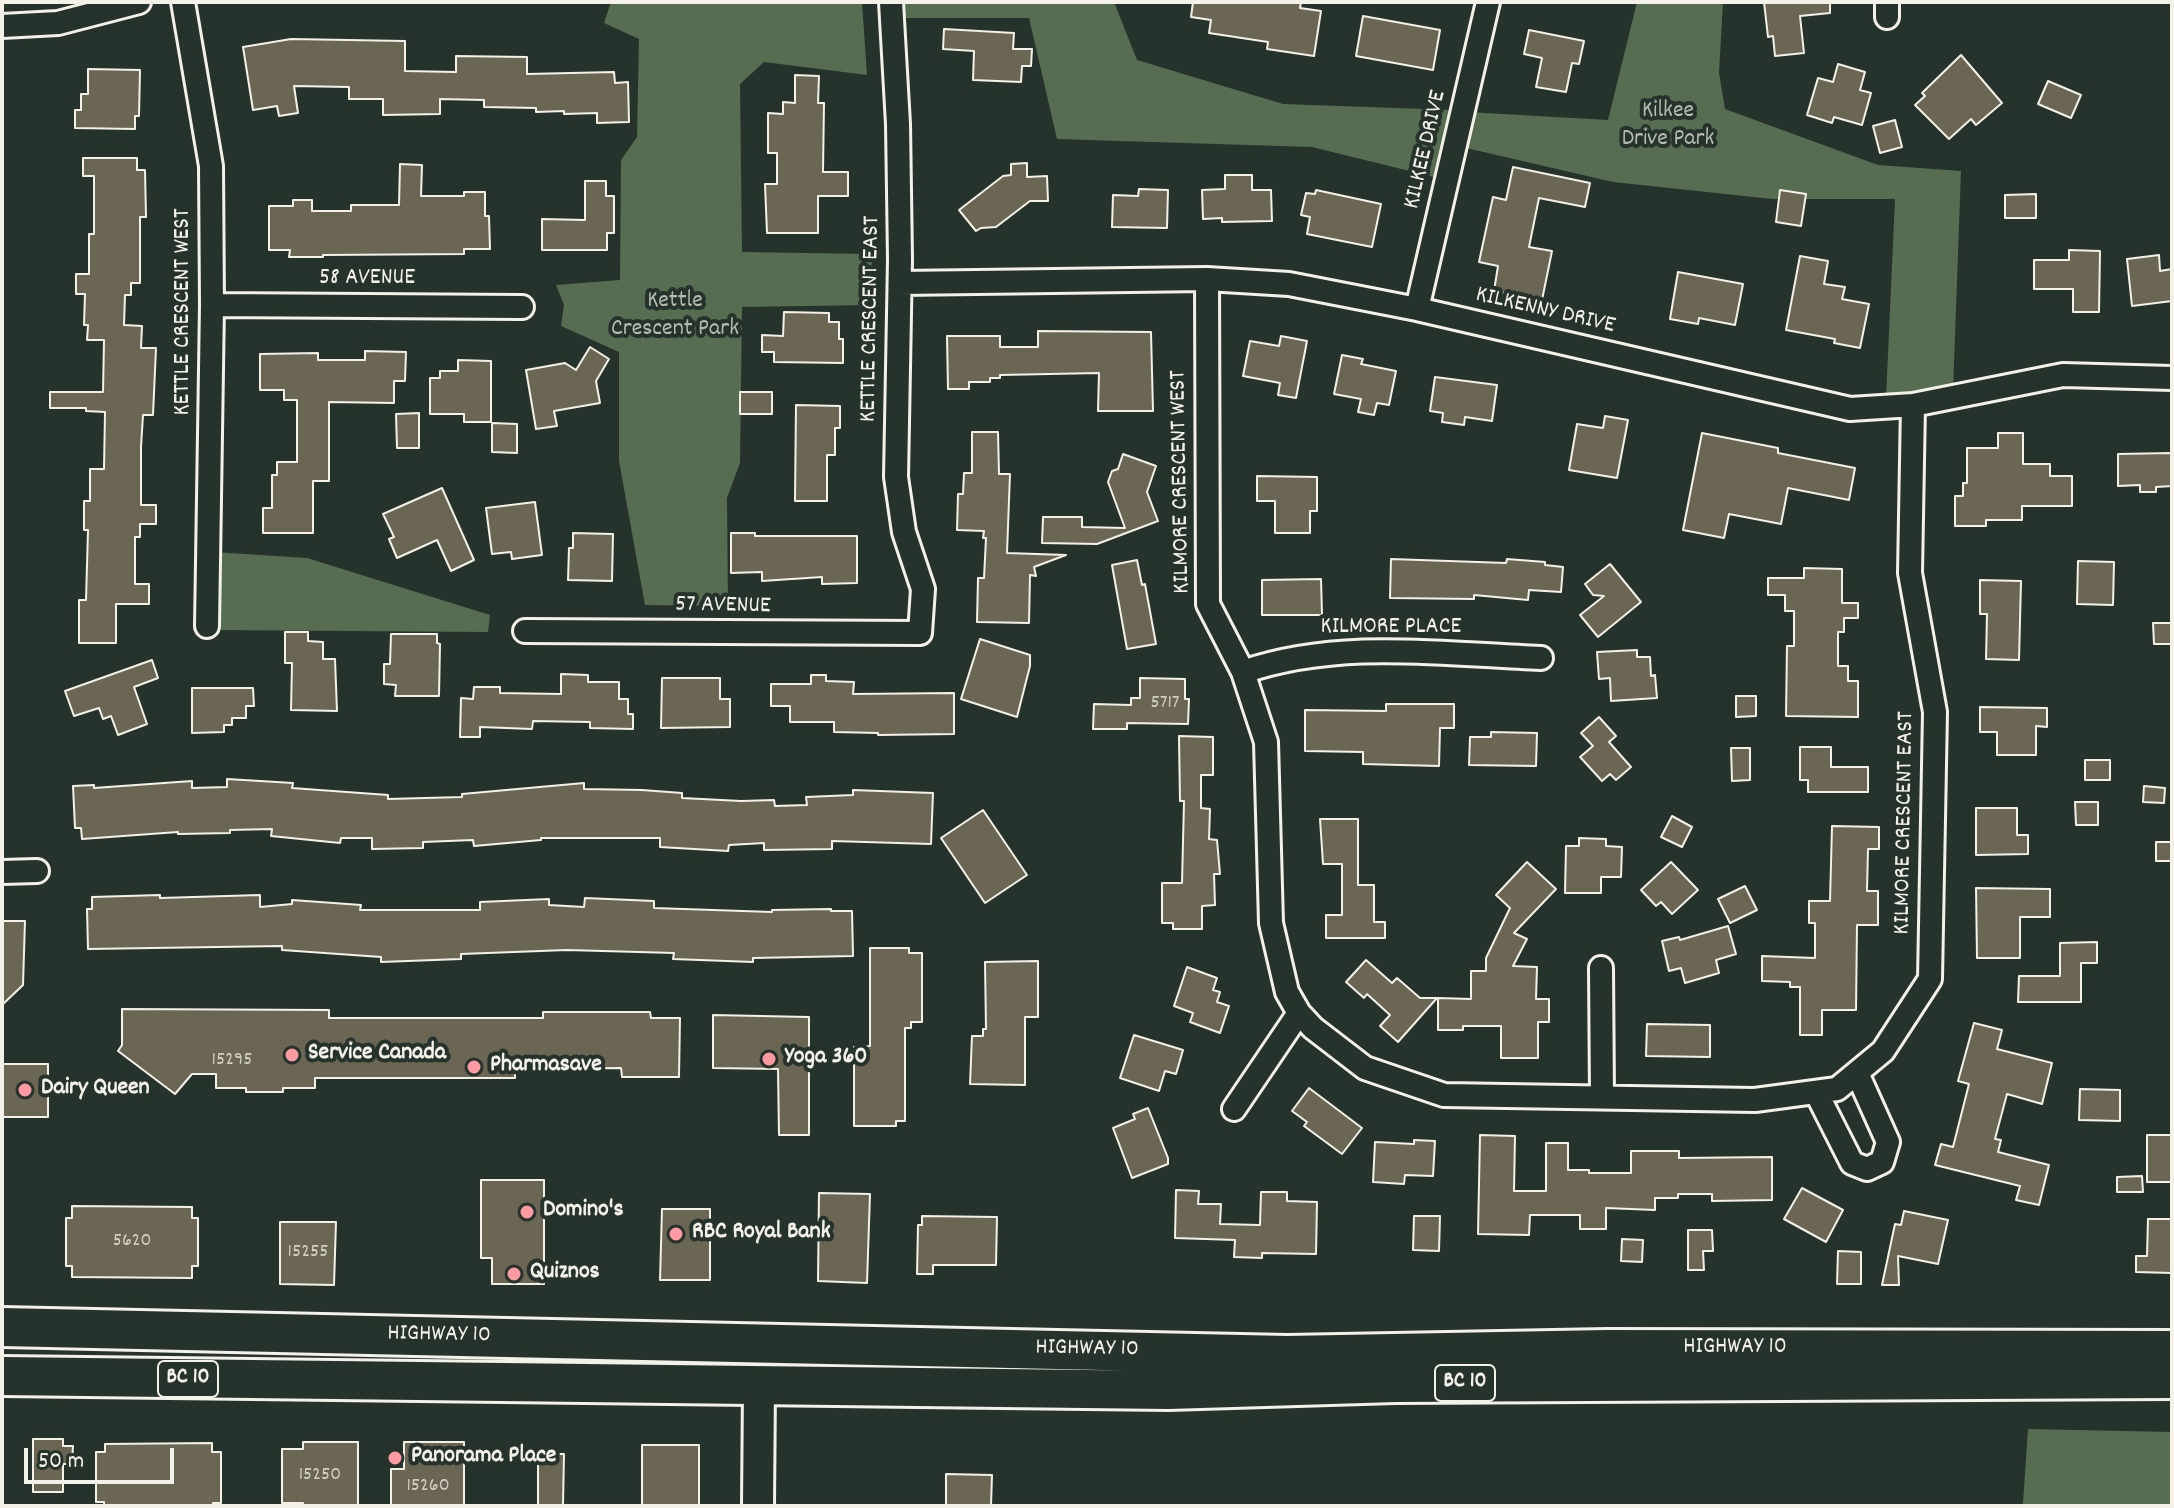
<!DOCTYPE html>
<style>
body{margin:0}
#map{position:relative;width:2174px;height:1508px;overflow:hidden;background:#26332d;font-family:Dekko,sans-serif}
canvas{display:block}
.frame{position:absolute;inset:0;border:4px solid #f4f1e8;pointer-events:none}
.scale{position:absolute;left:24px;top:1448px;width:150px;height:36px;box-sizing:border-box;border:4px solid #f4f1e8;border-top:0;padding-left:10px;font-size:24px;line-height:28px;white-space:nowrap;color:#f4f1e8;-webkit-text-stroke:6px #26332d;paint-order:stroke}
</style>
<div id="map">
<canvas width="2174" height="1508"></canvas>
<div class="frame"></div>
<div class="scale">50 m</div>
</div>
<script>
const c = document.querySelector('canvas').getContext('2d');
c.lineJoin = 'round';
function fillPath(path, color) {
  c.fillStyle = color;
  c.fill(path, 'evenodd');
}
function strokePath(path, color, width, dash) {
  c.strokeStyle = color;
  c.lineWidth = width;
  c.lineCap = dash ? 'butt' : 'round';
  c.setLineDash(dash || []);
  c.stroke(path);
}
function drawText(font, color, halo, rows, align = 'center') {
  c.font = font + ' Dekko,sans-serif';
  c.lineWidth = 8;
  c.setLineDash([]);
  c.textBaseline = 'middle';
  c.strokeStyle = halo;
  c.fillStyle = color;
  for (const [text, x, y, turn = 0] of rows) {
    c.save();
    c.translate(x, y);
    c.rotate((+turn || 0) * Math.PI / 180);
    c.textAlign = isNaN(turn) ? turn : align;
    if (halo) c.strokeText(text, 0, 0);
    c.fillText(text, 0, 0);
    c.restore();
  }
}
fillPath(new Path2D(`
 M611 2H862L867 75 764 62 740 84 742 252 872 254 871 305 742 307 740 463 727 498 728 606 645 605 619 461V352L561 326 564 305 556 285 620 280 621 160 637 137 639 39 604 23Z
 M902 2H1114L1137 60 1283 104 1453 110 1438 178 1312 147 1057 139 1029 18H903Z
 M1637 2H1723L1719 73 1725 109 1878 165 1961 171 1953 391 1886 399 1895 199H1772L1613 182 1462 147 1468 112 1608 120Z
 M214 552 307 558 490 615 488 632 212 630Z
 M2028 1429 2172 1432V1506H2020L2023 1503Z`), '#566d51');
const building = new Path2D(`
 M1193 2H1301L1300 8 1321 11 1314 56 1267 49 1268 42 1209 33 1211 20 1191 17Z
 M1764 2H1830V13L1800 16 1804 53 1775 56 1773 36 1768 37Z
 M1363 16 1440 30 1433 70 1356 56Z
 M944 29 1014 33 1013 49H1032L1031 66H1022L1021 82 973 80 974 51 943 49Z
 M1529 30 1584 41 1579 64 1572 63 1566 92 1536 87 1542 58 1524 54Z
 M291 39 405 41V71L456 72V56L527 57V74L614 72 615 83 628 82 629 122 597 123V113L564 114V111L536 112V108L484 107V100L440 99V114L383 115V99H349V87L294 86 298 113 279 116 277 106 253 110 243 47Z
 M1961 55 2002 103 1976 125 1971 119 1949 139 1915 105 1925 96 1922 93Z
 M1838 64 1865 72 1860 90 1871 93 1862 125 1834 117 1832 123 1807 115 1818 78 1833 82Z
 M88 69 140 70 139 116H135V129L75 128V110H81V94H88Z
 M795 75 819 76 818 103H824L823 172H848V196H818V233H767L765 184H777V153H768V113L783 114V102L795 103Z
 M2048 81 2081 95 2071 118 2038 104Z
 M1895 120 1902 147 1880 153 1873 126Z
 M83 158H137V170H145L146 217H140V283H131V295H125L124 325 142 326 141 348H156L153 415H143L141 447V505H156V524H140V537H135V584H149V604H116V643H79V600H86L88 530H84V501H90V469H104L105 412 86 411V408H50V392H103L104 340H87L88 325H84L85 294H76V274H89V234H94V176H83Z
 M1027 163V177L1047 176 1048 201H1030L996 227 981 228 976 231 959 210 1003 176 1011 175V164Z
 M400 164 422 165 421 196H464V192H485V216H489L490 249H464V254L323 255V257H289L290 250H269V206H293V200H312V211H351V205H399Z
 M1513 167 1590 183 1585 207 1539 198 1529 247 1552 251 1542 300 1494 291 1498 266 1479 262 1493 197 1506 200Z
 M1225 175H1252V190H1271L1272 221 1222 222V218L1203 219 1202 190 1225 189Z
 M585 181H606V196H614V233H607V250H542V219L585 220Z
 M1139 189 1168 190 1167 228 1112 227 1113 195 1138 196Z
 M1316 190 1381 204 1372 247 1307 234 1310 217 1301 215 1306 193 1315 194Z
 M1780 190 1806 194 1801 226 1776 222Z
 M2036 194V218H2005V195Z
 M2069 250 2100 251 2099 312H2073V289H2034V260H2069Z
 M2159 255 2160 271 2172 269V301L2132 306 2127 259Z
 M1800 256 1828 261 1824 284 1845 287 1842 299 1869 304 1860 348 1834 343 1835 339 1786 330Z
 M1678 272 1743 284 1735 325 1699 318 1698 324 1670 319Z
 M784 312 829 313V322H839V339H843V363L774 362V352H762V335L783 336Z
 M1038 331 1151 332 1153 411H1098L1099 373 1000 375V378H990V382H969V389H948L947 336H1000V347H1038Z
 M1281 336 1307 341 1296 398 1278 395 1280 383 1243 376 1250 341 1279 346Z
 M590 347 609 359 596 381 600 403 554 411 557 426 536 429 526 370 565 363 576 370Z
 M365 351 406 352 405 381H394V403L329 402V481H313V533H263V508H272V475H277V462H297V400H284V390H260V354L318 353V360H365Z
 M1342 355 1363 359 1361 364 1396 371 1389 405 1377 403 1374 415 1358 412 1361 399 1334 394Z
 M458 360 491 361V422H464V414H430V378H440V371H458Z
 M1435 377 1497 385 1492 421 1465 417 1464 425 1442 422 1443 413 1430 411Z
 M740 392H772V414H740Z
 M796 405 840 406V428H835V455H827V501H795Z
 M419 413V448H397L396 414Z
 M1605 416 1628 420 1617 478 1569 470 1577 424 1603 428Z
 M492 423 517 424V453L492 452Z
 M972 432H998L999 474H1010L1007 553 1066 555 1034 567 1036 576 1030 575 1029 623 977 622 978 578H984L986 538H983L984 531 957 530 958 494H963L964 473H972Z
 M1702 433 1778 448V453L1855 468 1849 500 1788 488 1781 524 1729 514 1724 538 1683 530Z
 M1998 433H2023V464H2050V476H2072V506H2022V520H1986V526H1955V496H1963V483H1967V448H1998Z
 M2172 453V486L2156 487V492H2140V485L2118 486V454Z
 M1123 454 1156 466 1147 492 1158 521 1097 544 1042 543 1043 517H1082V527L1125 528 1108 482 1112 471 1118 469Z
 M1257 476 1317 477V511H1310V533H1275V501H1257Z
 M442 488 474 560 451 571 437 540 397 558 389 539 394 537 383 514Z
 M535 502 542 555 512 559 511 552 492 554 486 508Z
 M573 533 613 534 612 581 568 580 569 548H573Z
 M731 533H755V536H857V583L822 584V577L762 581V572L731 573Z
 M1391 559 1506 563 1507 559 1545 562V565L1563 567 1561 592 1529 590 1528 600 1474 595V599L1390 598Z
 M1137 560 1142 585 1145 584 1156 644 1127 649 1112 565Z
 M2078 561 2114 562 2113 605 2077 604Z
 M1610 564 1641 602 1598 637 1580 615 1604 596 1593 595 1585 584Z
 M1804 568 1842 569V603H1858V618H1844V632H1838V666H1848V681H1858V717L1786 716 1787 646H1794V611H1785V595H1768V578H1804Z
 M1321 579 1322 615H1262V580Z
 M1980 580 2021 581 2019 660 1986 659 1987 614H1980Z
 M2153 623H2172V644H2154Z
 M285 632H308V641L323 642V659H335L337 711 291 710 292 663H285Z
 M391 634H437V643L440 644 439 696H395L396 685 384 684V664H390Z
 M980 639 1030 655V666L1017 717 961 699Z
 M1637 650V657H1650L1651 676 1655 675 1657 698 1611 701 1610 678 1599 679 1597 652Z
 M152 660 158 678 134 687 147 724 118 735 111 716 103 719 99 708 74 716 65 691Z
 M561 674 588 675V682H619V699H628V714H633V729L590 728V722L533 721 532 729 480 727V737H460L461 698 473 699 474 687H500V693L561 694Z
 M811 675H826V681L854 682 853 694 954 693V734L878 735V733L834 732V722H790V706H771V684H811Z
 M662 678H720V699H730V727L661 728Z
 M1140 678 1185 679V699H1189L1188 724 1127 723V729H1093L1094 704 1131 705V698H1140Z
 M192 688H253L254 706H246V718H232V725H224V732L192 733Z
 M1736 696H1756V716L1736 717Z
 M1386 704H1454V728H1440L1439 766 1363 764V752L1305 751V710L1386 711Z
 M1980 707 2047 708V727L2036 726V755H1997V732H1980Z
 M1599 717 1616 736 1609 742 1631 767 1616 780 1610 774 1602 781 1580 757 1593 746 1581 733Z
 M1491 732 1537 733 1536 766 1469 765 1470 737H1491Z
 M1179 736 1213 737V775H1201V808L1210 809 1209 839 1217 840 1220 874H1214L1215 905 1202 906V929H1173V923H1162V883H1182L1184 801H1180Z
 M1800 747H1831V767H1868V792H1808V780H1800Z
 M1731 748H1750V780L1732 781Z
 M2085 760H2110V780H2085Z
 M227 779 293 783 292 788 388 795V799L462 797V794L584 783V789L642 790 682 793V798L741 801 774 800 775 806 807 805 806 797 853 795V790L933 793 931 844 832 841V849L764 850V843L729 845 728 851 660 847V838H541V840L474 846 473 840 423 842V848L372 849V838H341L340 843 271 836 272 829 230 830V833L178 834V832L82 839 81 828H75L73 786 94 785V788L192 781V788L227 787Z
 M2144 786 2165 788 2164 803 2143 802Z
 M2075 802H2098V825H2076Z
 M1976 808H2017V835H2028V854L1976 855Z
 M983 810 1027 875 985 903 941 838Z
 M1672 816 1692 827 1682 847 1661 837Z
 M1320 819H1358V885H1374V922H1385V938H1326V915H1342V864H1323Z
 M1832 826 1879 827V849H1868L1867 891H1878V925H1857L1856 1010H1822V1035H1800V987H1790V982L1762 981V956L1815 958V923H1809V901H1830Z
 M1579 838 1606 839V846L1622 847 1621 877H1601V893H1565L1566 846H1579Z
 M2156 842H2172V861H2156Z
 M1527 862 1556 889 1514 933 1527 939 1513 966 1537 967 1536 999H1549V1022H1538V1058H1501V1026H1463V1030H1438V998L1471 999V971H1486V958L1510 908 1496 895Z
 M1671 862 1698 890 1672 914 1661 902 1656 906 1641 890Z
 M1745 886 1757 910 1730 923 1718 899Z
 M1976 888 2050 889V917H2020V958H1977Z
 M160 895V898L260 895V907L292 904V900L361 905 360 910H480V902L549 899V905L584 907 585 898 654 901V908L772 912V910L831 909V911H852L853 956 753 958V962L673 959 674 953 567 950 461 954V959L381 962V957L282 950V946L88 949 87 909H92V897Z
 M2 921H25L23 985 2 1005Z
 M1728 926 1736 954 1716 960 1719 973 1685 983 1681 968 1669 971 1662 941 1679 937 1680 940Z
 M2097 942V963H2081V1002H2018L2019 976H2060V943Z
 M870 948H909V953H922V1022H911V1028H905V1121H896V1126H854V1047L870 1046Z
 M1366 960 1392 983 1397 978 1420 998H1437L1398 1042 1380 1026 1390 1015 1367 994 1364 998 1346 982Z
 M1038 961V1017H1025V1085L970 1084 972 1036H983V1029H986L985 962Z
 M1187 967 1217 978 1213 990 1220 992 1217 1002 1229 1006 1220 1033 1190 1022 1193 1013 1174 1006Z
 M122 1009 329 1010V1018H543V1012H650L651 1018H680L679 1077H622L621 1068 515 1069V1078H315V1088H283V1092H246V1088H216V1074H192L175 1094 118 1051 122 1045Z
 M713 1015 809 1017V1135H779L778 1069 713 1068Z
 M1974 1023 2002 1030 1997 1049 2052 1063 2042 1104 2007 1094 1995 1139 2001 1140 1998 1152 2049 1165 2039 1205 2016 1200 2020 1186 1935 1165 1941 1144 1953 1147 1969 1084 1958 1081Z
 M1647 1024 1710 1025V1057L1646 1056Z
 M1134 1035 1183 1050 1176 1074 1165 1071 1159 1091 1120 1078Z
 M2 1064H48V1117H2Z
 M1309 1088 1362 1128 1342 1154 1304 1126 1307 1122 1292 1111Z
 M2080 1089 2120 1090V1121L2079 1120Z
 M1148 1108 1168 1158V1164L1132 1178 1113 1128 1135 1119 1133 1114Z
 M1480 1135 1515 1136 1514 1191H1546V1143H1568V1170H1589V1173H1631V1151H1679V1158L1772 1157V1200L1712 1201V1194H1678V1198H1655V1210L1606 1208V1229H1580V1215H1530L1529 1235 1478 1234Z
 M2147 1135H2172V1182H2147Z
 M1414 1140 1435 1141 1433 1176 1405 1175 1404 1184 1373 1182 1375 1142 1414 1144Z
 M2142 1176 2143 1192H2117V1177Z
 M481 1180H544V1284H492V1258H481Z
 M1802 1188 1843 1210 1826 1242 1784 1219Z
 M1176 1190 1199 1191 1198 1204H1221L1220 1224 1260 1225 1261 1192H1287V1201L1317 1202 1316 1254 1262 1253V1258L1234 1257 1235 1240 1175 1238Z
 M819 1193 870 1194 867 1283 818 1281Z
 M72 1206 192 1207V1218H198V1266H192V1278L72 1277V1266H66V1218H72Z
 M662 1209H710V1280H660Z
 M1904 1211 1948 1220 1938 1264 1898 1256 1899 1285H1882L1895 1224 1901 1225Z
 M922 1216 997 1217 996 1265H933V1274H917L918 1225H922Z
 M1414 1216H1440L1439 1251 1413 1250Z
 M2148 1219H2172V1273L2136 1272V1256H2147Z
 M280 1222H336L334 1285 280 1284Z
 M1688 1230H1712L1713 1251H1703L1704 1270H1688Z
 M1622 1239 1643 1240 1642 1262 1621 1261Z
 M1838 1251 1861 1252V1284H1837Z
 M33 1439H63V1446H73L72 1464H63V1492H33Z
 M303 1442H358V1506H303V1503H282V1449H303Z
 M404 1442H464V1506H391V1469H404Z
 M212 1443V1452H221V1503H213V1506H104V1502H96V1452H105V1444Z
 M642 1445H699V1506H642Z
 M538 1454H564L563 1506H538Z
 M946 1474 992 1475 991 1506H946Z`);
fillPath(building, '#6b6654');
strokePath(building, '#f4f1e8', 2);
const street = new Path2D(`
 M183 2 211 166 212 305 207 626
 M1887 17V2
 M2 26 58 23 139 2
 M1207 279 1208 604 1243 672 1266 742 1271 923 1287 992 1299 1013 1313 1028 1365 1068 1444 1095 1755 1100 1837 1089 1883 1051 1930 979 1935 712 1910 573 1913 405
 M900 283 1207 279 1289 284 1417 309 1850 409 1913 405 2063 375 2172 378
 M212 305 522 307
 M1417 309 1488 2
 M525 631 920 633 923 589 904 532 896 477 900 259 898 124 891 2
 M1243 672C1338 639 1442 654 1541 658
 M2 872 37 871
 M1601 968 1602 1097
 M1816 1092 1852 1163 1867 1169 1882 1162 1888 1142 1857 1073
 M1234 1109 1299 1013`);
const secondary = new Path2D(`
 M758 1506 759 1386`);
const highway = new Path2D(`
 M2 1327 1287 1355 1607 1349 2172 1350
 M2 1376 1168 1390 1395 1383 2172 1379`);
strokePath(street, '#f4f1e8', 28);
strokePath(secondary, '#f4f1e8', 36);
strokePath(highway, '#f4f1e8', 44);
strokePath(street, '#26332d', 22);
strokePath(secondary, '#26332d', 30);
strokePath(highway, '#26332d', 38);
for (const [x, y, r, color] of [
 [292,1055,8,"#ff9aa2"],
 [769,1059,8,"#ff9aa2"],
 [474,1067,8,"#ff9aa2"],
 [25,1090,8,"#ff9aa2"],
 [527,1212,8,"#ff9aa2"],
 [676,1234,8,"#ff9aa2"],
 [514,1274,8,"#ff9aa2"],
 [395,1458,8,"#ff9aa2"]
]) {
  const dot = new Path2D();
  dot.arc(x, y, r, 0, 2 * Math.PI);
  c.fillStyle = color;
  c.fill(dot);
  strokePath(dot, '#26332d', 3);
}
drawText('20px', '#d2cec3', null, [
 ["5717",1165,704],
 ["15295",232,1061],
 ["5620",132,1242],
 ["15255",308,1253],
 ["15250",320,1476],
 ["15260",428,1487]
]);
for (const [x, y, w] of [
 [188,1379,60],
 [1465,1383,60]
]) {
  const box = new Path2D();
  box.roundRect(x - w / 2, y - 18, w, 36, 6);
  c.fillStyle = '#26332d';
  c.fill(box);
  strokePath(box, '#f4f1e8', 2);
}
drawText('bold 22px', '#f4f1e8', null, [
 ["BC 10",188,1379],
 ["BC 10",1465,1383]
]);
drawText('24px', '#b5bcac', '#26332d', [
 ["Kilkee",1668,113],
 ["Drive Park",1668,141],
 ["Kettle",675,303],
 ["Crescent Park",675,331]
]);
drawText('24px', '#f4f1e8', '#26332d', [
 ["KILKEE DRIVE",1427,150,-77],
 ["58 AVENUE",367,280],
 ["KETTLE CRESCENT WEST",185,312,-90],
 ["KILKENNY DRIVE",1545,312,13],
 ["KETTLE CRESCENT EAST",872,319,-89],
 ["KILMORE CRESCENT WEST",1182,482,-91],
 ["57 AVENUE",723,607,1],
 ["KILMORE PLACE",1391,629],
 ["KILMORE CRESCENT EAST",1906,823,-89],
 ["HIGHWAY 10",439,1336,1],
 ["HIGHWAY 10",1735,1349],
 ["HIGHWAY 10",1087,1350,1]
]);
drawText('bold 24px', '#f4f1e8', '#26332d', [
 ["Service Canada",308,1055],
 ["Yoga 360",785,1059],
 ["Pharmasave",490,1067],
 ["Dairy Queen",41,1090],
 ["Domino's",543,1212],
 ["RBC Royal Bank",692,1234],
 ["Quiznos",530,1274],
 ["Panorama Place",411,1458]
], 'left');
</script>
